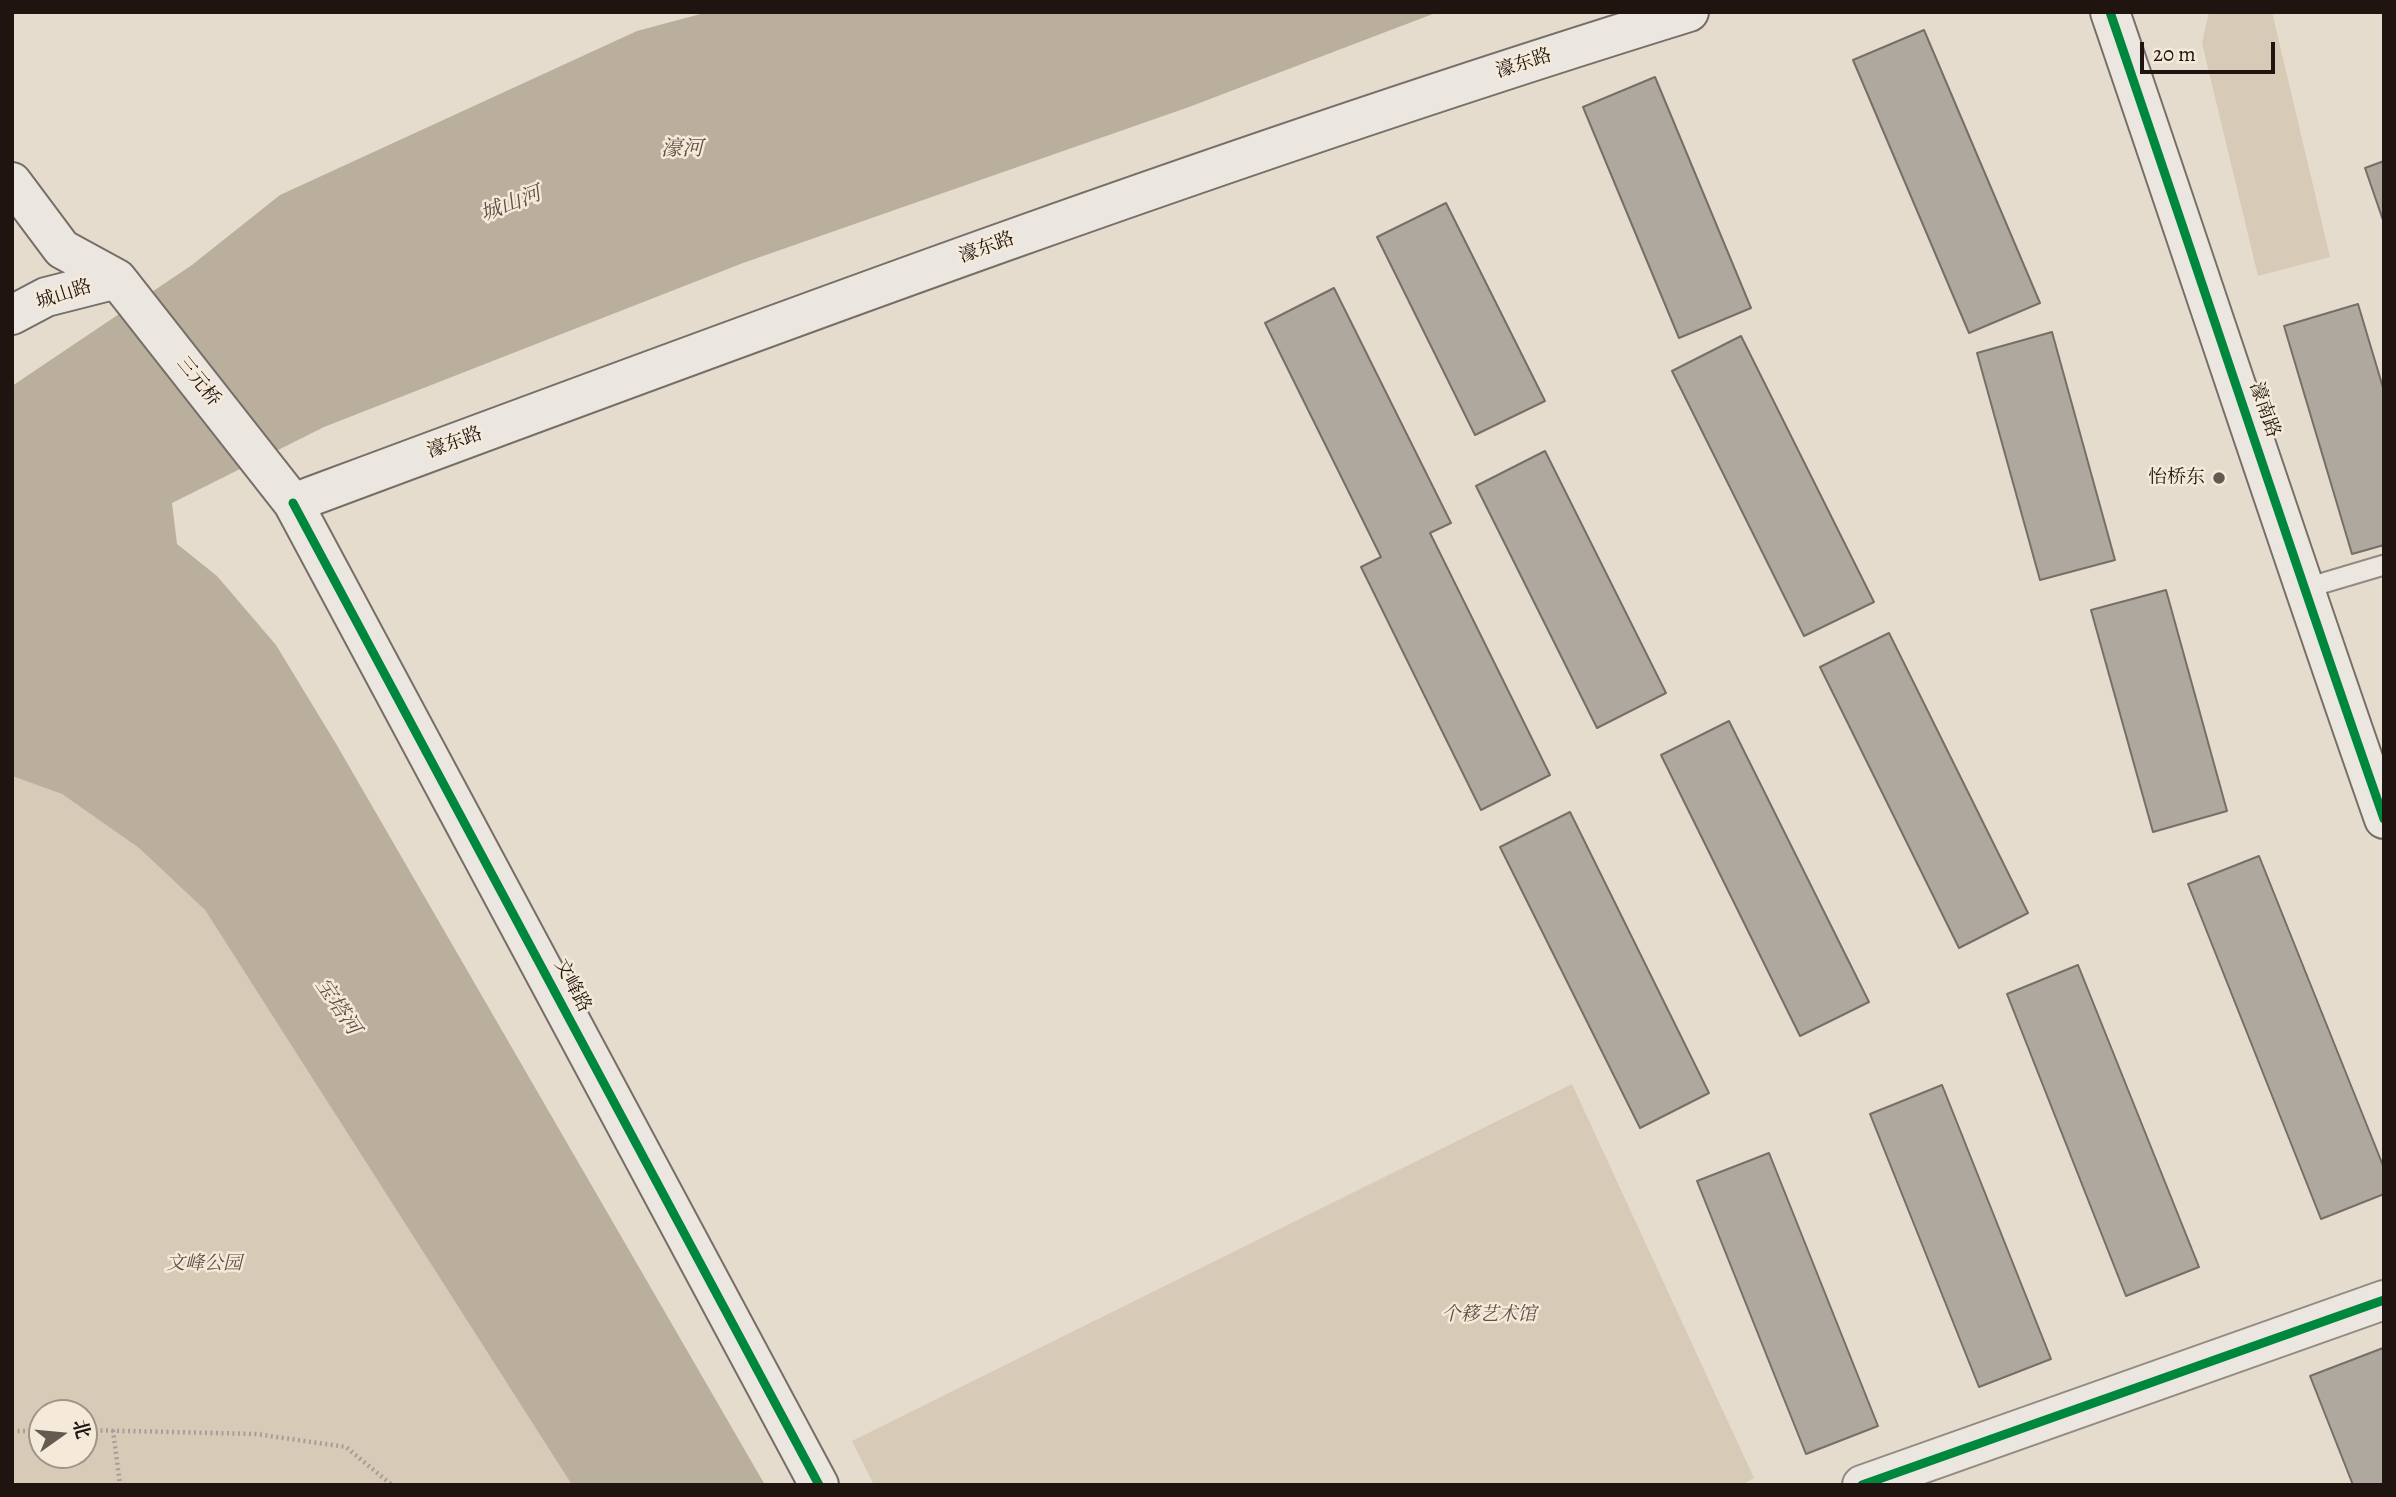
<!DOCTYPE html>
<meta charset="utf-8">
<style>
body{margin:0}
#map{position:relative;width:2396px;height:1497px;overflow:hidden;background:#e5dcce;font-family:Alegreya,"Noto Serif SC",serif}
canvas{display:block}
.frame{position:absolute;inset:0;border:14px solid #1f1410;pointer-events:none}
.north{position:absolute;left:28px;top:1399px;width:70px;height:70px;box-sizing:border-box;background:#f5ead9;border:2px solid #9f9489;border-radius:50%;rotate:75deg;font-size:19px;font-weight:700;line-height:28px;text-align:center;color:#1f1410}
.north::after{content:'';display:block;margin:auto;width:24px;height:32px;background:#645a52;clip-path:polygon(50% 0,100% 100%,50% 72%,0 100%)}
.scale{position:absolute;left:2140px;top:42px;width:135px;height:32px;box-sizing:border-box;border:4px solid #1f1410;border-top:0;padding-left:9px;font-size:21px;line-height:24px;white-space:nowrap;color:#1f1410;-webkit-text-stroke:5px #f5ead9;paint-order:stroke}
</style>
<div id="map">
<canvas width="2396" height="1497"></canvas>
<div class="frame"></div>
<div class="north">北</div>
<div class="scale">20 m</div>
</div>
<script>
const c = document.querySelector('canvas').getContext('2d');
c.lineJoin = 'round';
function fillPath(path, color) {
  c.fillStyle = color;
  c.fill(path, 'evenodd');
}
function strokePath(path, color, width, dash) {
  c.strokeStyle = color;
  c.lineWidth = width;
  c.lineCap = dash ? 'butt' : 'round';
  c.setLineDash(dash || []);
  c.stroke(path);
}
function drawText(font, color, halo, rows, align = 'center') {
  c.font = font + ' Alegreya,"Noto Serif SC",serif';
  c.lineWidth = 5;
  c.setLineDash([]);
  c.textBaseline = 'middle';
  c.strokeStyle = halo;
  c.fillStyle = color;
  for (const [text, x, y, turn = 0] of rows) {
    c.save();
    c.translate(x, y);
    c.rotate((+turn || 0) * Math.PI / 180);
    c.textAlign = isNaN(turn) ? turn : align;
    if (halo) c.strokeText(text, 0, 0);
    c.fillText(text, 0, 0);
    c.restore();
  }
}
fillPath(new Path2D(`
 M2209 12H2272L2330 257 2258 276 2202 43Z
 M12 776 62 794 139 848 205 910 572 1485H12ZM42 1413H84V1455H42Z
 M1572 1084 1754 1478 1742 1485H874L852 1441Z`), '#d7cab7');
fillPath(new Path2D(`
 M708 12H1438L1189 107 743 263 324 427 172 503 177 544 217 576 276 645 335 742 765 1485H572L205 910 139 848 62 794 12 776V386L192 265 280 195 637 31Z`), '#baae9c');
const building = new Path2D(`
 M1924 30 2040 303 1969 333 1853 60Z
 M1655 77 1751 308 1679 338 1583 107Z
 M2384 161V223L2365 168Z
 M1446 203 1545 401 1475 435 1377 237Z
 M1334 288 1451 523 1430 533 1550 775 1481 810 1361 567 1381 557 1265 323Z
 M2358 304 2384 391V545L2352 554 2284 326Z
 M2052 332 2115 560 2040 580 1977 353Z
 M1741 336 1874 602 1804 636 1672 371Z
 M1545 451 1666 693 1597 728 1476 486Z
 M2166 590 2227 811 2153 832 2091 610Z
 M1889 633 2028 913 1959 948 1820 667Z
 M1729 721 1869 1002 1800 1036 1661 755Z
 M1570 812 1709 1093 1640 1128 1500 847Z
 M2259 856 2384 1168V1194L2321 1219 2188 884Z
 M2078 965 2199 1267 2126 1296 2007 994Z
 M1942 1085 2051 1359 1979 1387 1870 1114Z
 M1769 1153 1878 1426 1806 1454 1697 1181Z
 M2383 1348 2384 1485H2353L2310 1376Z`);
fillPath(building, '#afa89e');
strokePath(building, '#756f68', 2);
const lane = new Path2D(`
 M2303 589 2384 565`);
const street = new Path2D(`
 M1862 1485 2384 1300`);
const secondary = new Path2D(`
 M2110 12C2202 281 2290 551 2384 819
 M12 182 62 249 117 279 293 503 819 1485
 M12 315 46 297 117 279
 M293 503C755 331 1217 158 1689 12`);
strokePath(lane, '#918b82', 23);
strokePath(street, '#918b82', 42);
strokePath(secondary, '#756f68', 42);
strokePath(new Path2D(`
 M84 1430 256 1434 346 1447 392 1485
 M113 1430 120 1485
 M12 1431H42`), '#a49f99', 4.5, [2, 3.5]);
strokePath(lane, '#ebe6df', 19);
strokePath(street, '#ebe6df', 38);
strokePath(secondary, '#ebe6df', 38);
strokePath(new Path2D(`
 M2110 12C2202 281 2290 551 2384 819
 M293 503 819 1485
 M1862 1485 2384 1300`), '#00873e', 9);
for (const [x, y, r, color] of [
 [2219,478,7,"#645a52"]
]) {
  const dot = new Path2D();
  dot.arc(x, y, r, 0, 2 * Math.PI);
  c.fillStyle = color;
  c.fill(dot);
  strokePath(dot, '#f5ead9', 2.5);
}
drawText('19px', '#1f1410', '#f5ead9', [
 ["濠东路",1524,64,-18],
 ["濠东路",987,248,-20],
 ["城山路",64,295,-18],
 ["三元桥",198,382,51],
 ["濠南路",2264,410,71],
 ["濠东路",455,443,-20],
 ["文峰路",572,986,62]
]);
drawText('19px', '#1f1410', '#f5ead9', [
 ["怡桥东",2205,478]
], 'right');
drawText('italic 19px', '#5c4f44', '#f5ead9', [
 ["文峰公园",204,1264],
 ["个簃艺术馆",1489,1315]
]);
drawText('italic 21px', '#5d5046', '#f5ead9', [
 ["濠河",682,150],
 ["城山河",511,205,-21],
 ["宝塔河",337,1007,56]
]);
</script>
